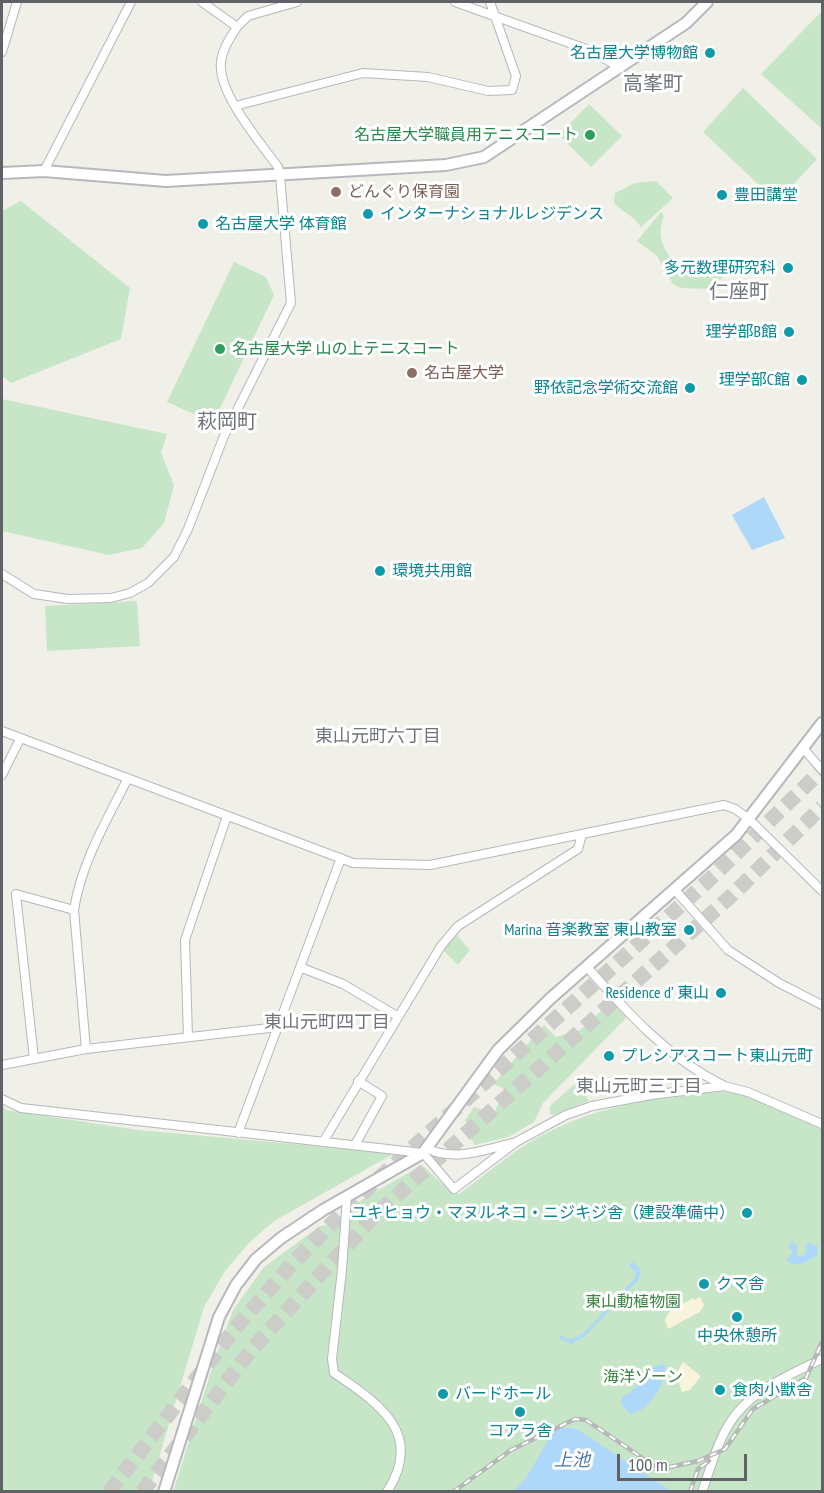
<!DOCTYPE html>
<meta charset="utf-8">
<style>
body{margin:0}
#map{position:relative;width:824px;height:1493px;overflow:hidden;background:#f0efe8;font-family:"PT Sans Narrow",sans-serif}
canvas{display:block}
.frame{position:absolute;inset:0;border:3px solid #5f6367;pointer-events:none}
.scale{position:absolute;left:617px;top:1454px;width:130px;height:27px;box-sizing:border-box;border:3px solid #5f6367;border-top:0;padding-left:8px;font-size:18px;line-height:21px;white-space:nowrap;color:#5f6367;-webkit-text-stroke:4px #fff;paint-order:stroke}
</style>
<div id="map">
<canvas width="824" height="1493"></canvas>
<div class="frame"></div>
<div class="scale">100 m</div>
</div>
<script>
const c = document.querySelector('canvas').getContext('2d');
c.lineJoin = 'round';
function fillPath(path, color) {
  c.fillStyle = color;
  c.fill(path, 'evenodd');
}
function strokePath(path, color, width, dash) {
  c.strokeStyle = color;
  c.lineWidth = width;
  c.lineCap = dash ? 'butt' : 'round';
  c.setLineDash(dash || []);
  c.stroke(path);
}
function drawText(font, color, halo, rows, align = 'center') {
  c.font = font + ' "PT Sans Narrow","Noto Sans JP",sans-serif';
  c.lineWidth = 6;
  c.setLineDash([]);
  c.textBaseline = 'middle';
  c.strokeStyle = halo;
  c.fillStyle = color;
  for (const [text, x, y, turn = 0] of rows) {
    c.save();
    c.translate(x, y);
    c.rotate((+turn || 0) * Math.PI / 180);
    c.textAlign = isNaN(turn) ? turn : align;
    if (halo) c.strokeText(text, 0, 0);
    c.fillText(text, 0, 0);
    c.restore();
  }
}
fillPath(new Path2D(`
 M821 12 822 14V129L761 74Z
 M743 88 817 159 777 202 703 132Z
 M589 104 622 136 591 167 559 135Z
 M656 181 673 198 641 227C633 215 623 213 614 203L615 193 635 183Z
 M21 201 130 288 121 339 11 383 2 376V211Z
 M661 212 664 216C657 235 661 245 673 261L690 260 698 265 709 258 719 265 728 258 737 261 712 289 681 288 673 284 657 256 637 241Z
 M234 262 266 277 274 295 213 423 167 402Z
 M2 399 167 434 161 453 174 485 164 523 142 548 109 555 2 531Z
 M137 601 140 646 47 651 45 606Z
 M456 934 470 950 458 965 443 950Z
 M611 1002 627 1017 543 1103 534 1122 508 1137 474 1145 465 1120 474 1107 494 1114 504 1089 493 1084 544 1025 556 1037 579 1031Z
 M577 1082 589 1101 554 1115 550 1114V1106Z
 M735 1091 822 1128V1491L173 1492 214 1362 233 1310 264 1267 320 1226 332 1224 363 1199 422 1165 450 1191 459 1194C481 1178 502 1160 525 1145 588 1106 663 1094 735 1091Z
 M2 1105 6 1110 138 1130 395 1153 274 1221 248 1244 225 1271 204 1307 149 1491H2Z`), '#c7e6c7');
fillPath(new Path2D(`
 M700 1297 704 1305 700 1312 668 1329 665 1320 669 1312 693 1298 695 1300Z
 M683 1362 701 1376 690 1390 682 1392 676 1374Z`), '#f9f3db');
fillPath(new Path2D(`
 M764 497 785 538 752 550 732 515Z
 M795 1238 793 1243 798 1247 796 1257 805 1255 807 1242 818 1247 817 1255C808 1262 795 1269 786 1260L793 1252 788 1246Z
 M633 1262 640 1269 639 1279 585 1336 572 1344 558 1338 562 1335 566 1339C582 1340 594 1322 604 1311L601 1306 604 1303 610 1305 634 1279 636 1272 629 1265Z
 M661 1364 665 1365C667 1383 648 1412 630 1414L621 1404 622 1398 636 1387 644 1372Z
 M560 1427 577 1429 671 1491H513L526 1478 553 1432Z`), '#aed8fa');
strokePath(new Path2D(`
 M109 1492 233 1331 291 1265 356 1199 711 878 822 770
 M142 1492 252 1349 375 1215 731 896 822 807`), '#ccccc8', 15, [15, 8]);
const minor = new Path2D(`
 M455 2 589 50 621 68
 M237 27 248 16 297 2
 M2 52 17 2
 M235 106 363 73 428 77 488 91 512 90 516 76 490 2
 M44 171 131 2
 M2 574 34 594 68 599 111 598 130 593 148 583 174 557 188 529 224 436 291 303 280 176 278 167C260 142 217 93 221 61 223 48 230 38 237 27L202 2
 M2 731 353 863 430 865 724 805 735 809 749 819 822 891
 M803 748 822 770
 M2 775 20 739
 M675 890 728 950 779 983 822 1005
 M587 967C626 1011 669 1059 723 1085
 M302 968 343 984 397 1016
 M188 1037 185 940 227 816
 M86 1049 74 910C81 863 107 820 128 778
 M34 1059 16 894 74 910
 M2 1065 86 1049 278 1027
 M2 1099 21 1108 423 1153 454 1189 516 1142 566 1115 592 1106 651 1095 724 1086 748 1092 822 1124
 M238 1133 341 858
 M323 1142 441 946 458 926 578 849 582 834
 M355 1145 382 1096 358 1081
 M427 1148C451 1162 486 1150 512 1143
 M347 1196 342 1270 332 1359 334 1373C378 1403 425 1433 387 1492
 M702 1492C710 1470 716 1445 728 1426 747 1392 789 1375 822 1359`);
const tertiary = new Path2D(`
 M2 173 44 171 166 181 446 165 484 157 686 23 707 2
 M164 1492 219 1317 236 1285 256 1259 281 1238 323 1210 423 1153 498 1050 551 998 736 835 822 723`);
strokePath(minor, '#b5b8bc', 10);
strokePath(tertiary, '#b5b8bc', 14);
strokePath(minor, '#fff', 8);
strokePath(tertiary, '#fff', 10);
const rail = new Path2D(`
 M453 1492 511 1450 575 1419 586 1420 656 1467 665 1468 698 1461 725 1449 753 1409 806 1378 822 1342
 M690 1492 698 1469 709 1461`);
strokePath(rail, '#b6b7b7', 4.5);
strokePath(rail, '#fff', 2, [7]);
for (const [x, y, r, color] of [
 [710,53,6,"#0f9aa8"],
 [590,135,6,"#2e9e5b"],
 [336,192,6,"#8d6e63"],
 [722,195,6,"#0f9aa8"],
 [368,214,6,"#0f9aa8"],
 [203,224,6,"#0f9aa8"],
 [788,268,6,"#0f9aa8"],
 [789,332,6,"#0f9aa8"],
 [220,349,6,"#2e9e5b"],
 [412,373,6,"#8d6e63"],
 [802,380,6,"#0f9aa8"],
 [690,388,6,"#0f9aa8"],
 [380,571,6,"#0f9aa8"],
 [689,930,6,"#0f9aa8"],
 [721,993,6,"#0f9aa8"],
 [609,1056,6,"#0f9aa8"],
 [747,1213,6,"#0f9aa8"],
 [704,1284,6,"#0f9aa8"],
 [737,1317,6,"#0f9aa8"],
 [720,1390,6,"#0f9aa8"],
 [443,1394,6,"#0f9aa8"],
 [520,1412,6,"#0f9aa8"]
]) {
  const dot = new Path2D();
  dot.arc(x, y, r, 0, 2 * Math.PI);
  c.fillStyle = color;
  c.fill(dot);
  strokePath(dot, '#fff', 2);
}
drawText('16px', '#0d838f', '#fff', [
 ["名古屋大学博物館",698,53],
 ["豊田講堂",734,195,"left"],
 ["インターナショナルレジデンス",380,214,"left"],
 ["名古屋大学 体育館",215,224,"left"],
 ["多元数理研究科",776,268],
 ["理学部B館",777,332],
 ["理学部C館",790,380],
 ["野依記念学術交流館",678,388],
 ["環境共用館",392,571,"left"],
 ["Marina 音楽教室 東山教室",677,930],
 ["Residence d’ 東山",709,993],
 ["プレシアスコート東山元町",621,1056,"left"],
 ["ユキヒョウ・マヌルネコ・ニジキジ舎（建設準備中）",735,1213],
 ["クマ舎",716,1284,"left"],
 ["中央休憩所",737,1336,"center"],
 ["食肉小獣舎",732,1390,"left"],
 ["バードホール",455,1394,"left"],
 ["コアラ舎",520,1431,"center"]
], 'right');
drawText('16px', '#27864d', '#fff', [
 ["名古屋大学職員用テニスコート",578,135],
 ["名古屋大学 山の上テニスコート",232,349,"left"]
], 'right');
drawText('16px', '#785e54', '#fff', [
 ["どんぐり保育園",348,192],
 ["名古屋大学",424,373]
], 'left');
drawText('16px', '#3b8340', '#fff', [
 ["東山動植物園",633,1302],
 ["海洋ゾーン",643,1377]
]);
drawText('18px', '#707579', '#fff', [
 ["東山元町六丁目",378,737],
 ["東山元町四丁目",327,1023],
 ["東山元町三丁目",639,1087]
]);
drawText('italic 18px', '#4b78ad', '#fff', [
 ["上池",572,1461]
]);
drawText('20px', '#707579', '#fff', [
 ["高峯町",653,84],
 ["仁座町",739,292],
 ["萩岡町",227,422]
]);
</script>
